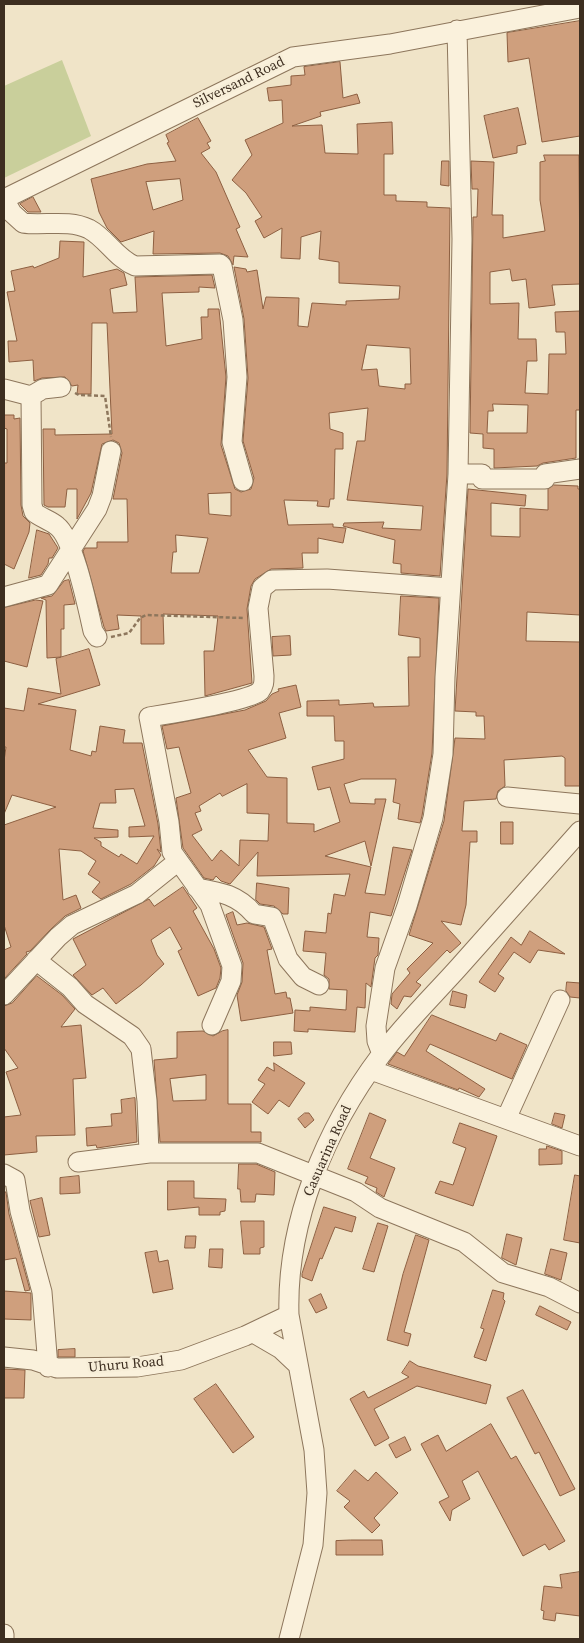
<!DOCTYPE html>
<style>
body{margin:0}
#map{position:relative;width:584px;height:1643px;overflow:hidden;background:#f0e4c8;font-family:"Source Serif 4",serif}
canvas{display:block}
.frame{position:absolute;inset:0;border:5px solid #3d2e20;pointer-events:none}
</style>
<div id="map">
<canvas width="584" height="1643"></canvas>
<div class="frame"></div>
</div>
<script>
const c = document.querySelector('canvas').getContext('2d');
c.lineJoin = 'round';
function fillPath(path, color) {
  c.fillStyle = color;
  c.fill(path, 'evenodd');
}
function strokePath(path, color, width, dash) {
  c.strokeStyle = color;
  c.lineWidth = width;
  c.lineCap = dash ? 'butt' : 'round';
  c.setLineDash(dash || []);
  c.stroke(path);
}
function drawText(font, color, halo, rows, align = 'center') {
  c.font = font + ' "Source Serif 4",serif';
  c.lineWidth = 5;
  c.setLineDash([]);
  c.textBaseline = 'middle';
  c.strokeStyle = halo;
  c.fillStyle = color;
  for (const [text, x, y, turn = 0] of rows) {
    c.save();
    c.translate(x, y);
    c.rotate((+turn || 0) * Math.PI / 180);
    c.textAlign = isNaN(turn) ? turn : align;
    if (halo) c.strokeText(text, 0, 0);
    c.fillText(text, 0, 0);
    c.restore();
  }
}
fillPath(new Path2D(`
 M62 60 91 136 4 178V86Z`), '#c9cf9b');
const building = new Path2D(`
 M580 21V136L542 142 529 58 508 62 507 33Z
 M340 62 343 98 357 94 360 103 320 112 321 116 292 126 322 125 325 153 358 154 357 124 392 122 393 154H384V195H396V201L427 202V207L450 208 447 474 440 576 401 573V564L393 563 395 540 343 526 344 523 384 522 382 528 421 530 423 506 347 500 357 441H365L368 408 329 413 330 429 343 433V449H335L334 499H330L329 507 317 506 318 501 284 500 288 525 333 524V527L346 528 343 543 318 538V553H302L303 568 271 569 255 579 251 586 247 609 252 683 205 696 204 651H214L218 616 163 614 164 644H141V616L117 615 119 629 106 631 104 627 83 551 85 548H97V542H128L127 499H113L122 453 119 443 113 440 102 444 91 493 77 519V489H67L65 507H48L44 505 43 429H55V435L112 434 107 323H92L91 394H77L78 385 72 386 65 377 42 378 34 381 33 360 9 362 8 341H17L7 292 15 291 11 271 33 266 34 268 59 258 60 241 84 242 83 277 117 269 124 273 127 285 110 289 113 313 137 312 135 277 212 275 215 288 199 287V292L162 293 166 346 202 339 201 317H208V309H219L226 377 221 445 235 489 241 492 251 489 254 478 243 441 248 378 244 319 234 267 246 269 247 272 257 270 263 309 266 297 299 298 298 326 308 327 312 303 346 305V301L399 299 400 286 339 283V262L319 259 321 231 301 237 300 259 281 258 282 228 264 238 255 221 262 217 246 193 232 180 252 155 245 140 283 123 282 100 269 101 267 88 291 85V76L305 75 304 67ZM367 345 410 348 411 384H405V389L379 386 377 369 362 370ZM231 493V516L209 514 208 494ZM176 535 208 538 199 573H171L173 552H176Z
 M518 108 526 144 517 146V153L493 158 484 116Z
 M198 118 211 141 207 143 210 148 201 153 216 172 240 227 236 229 248 257 234 256 233 265 228 256 220 253 153 254 154 231 121 242 107 228 99 212 91 179 147 164 176 161 167 143 169 142 166 135ZM180 179 183 200 153 210 146 182Z
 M544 155H579L580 284 552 285 555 305 529 308 526 279 512 281 510 269 490 272V304L519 303 518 339H536L537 361H527L525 393 548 394 549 354H566L565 332H556L555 312 580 311V410H576V458L543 463 537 466 494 468V449L483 448V434L470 433 473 217H477L478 189H472L471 161 494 162 492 215H503V238L545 231 540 200V162L545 161ZM493 404 528 405 527 433H487L488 411H493Z
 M442 161H449V186L441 185Z
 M33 197 41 212H28L20 204Z
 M4 415H14V419L20 418 21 505 23 516 30 523 29 532 14 569 4 564V463H7V429L4 428Z
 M554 485 578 486V489H580V615L527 612 526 641 580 642V786H565V758L562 756 504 760 505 786 498 791 496 799 464 801 462 831H477V842H470L466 905 461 925 441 921 461 943 450 953 447 950 416 982 421 985 411 997 404 996 397 1009 391 1004 392 994 410 973 407 969 433 943 409 935 444 821 455 738 485 739 484 716H476V712L455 711 468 489 526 495 525 506 491 503V536L520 537V508L548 510V489Z
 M37 530 49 534 58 548 52 558H49L48 564 41 575 29 578Z
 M69 580 75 604 64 605V629H61V657L47 658 46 600 41 598 52 596 64 581Z
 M401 596 439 598 432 753 422 816 420 823 398 819 400 804 393 802 396 779H361L344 784 350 803 375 804V799H386L371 866 365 841 325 856 371 867 365 893 385 895 393 847 412 850 391 916 370 912 367 937 379 938 378 955 375 958 371 987 366 983 365 1008 357 1007 355 1032 308 1029V1032L294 1031 295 1010 310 1011V1007L346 1010 347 990 329 989V979L324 975 326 953 303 951 305 931 326 933 328 913 331 914 334 894 345 896 350 874 257 876 258 852 230 884 221 881 216 876 213 880 204 878 183 848 176 798 191 793 179 747 167 749 162 726 245 710 266 701 272 694 279 691 278 689 296 685 301 707 279 713 286 738 248 750 267 777 287 778V823L314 824V832L340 822 330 787 318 790 312 767 344 759V741H335L334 716H307V701L339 700V705L373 703 374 707 409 706 408 657H420V638L399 635ZM247 784V813L269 814 268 841 240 840 239 866 221 850 212 861 192 835 202 830 195 813 201 811 199 806 220 793 222 796Z
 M36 600 43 601 27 667 4 661V608Z
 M290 636 291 655 273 656 272 637Z
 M89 649 100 685 38 704 76 710 70 750 91 756 92 751 96 752 100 726 125 730 123 743H142L158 824 161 852 157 849 161 855 154 866 131 884 101 899 92 892 100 882 88 874 96 861 81 851 59 849 63 900 76 895 81 908 65 916 51 929 30 951 26 952 27 954 4 979V950L11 947 4 925V825L56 807 12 795 4 814V761L6 747H4V708L24 711 28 688 61 694 56 659ZM134 789 145 826 129 827V837L154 836 137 864 121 854 119 857 101 846V842L94 838 118 837V830L93 828 100 803H116L115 790Z
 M501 822H513V844H501Z
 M257 883 289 888 288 914H283L274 906 260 904 256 900Z
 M183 887 197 908 193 911 214 949 221 968 220 978 216 988 198 996 178 951 182 949 170 927 151 940 157 955 164 964 141 985 116 1004 103 988 92 995 73 975 86 965 73 939 149 899 154 906Z
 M233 912 237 925 247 923 264 927 272 949 267 950 275 994 286 992 287 998H290L293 1013 241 1021 237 995 242 982 243 963 226 915Z
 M530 931 565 954 538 950 530 963 514 952 498 974 504 978 495 992 479 982 511 937 521 945Z
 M37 976 62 995 75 1009 61 1027 81 1025 86 1078 73 1079 75 1135 36 1136 37 1152 4 1155V1117L21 1115 6 1072 18 1068 4 1048V1006L12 1003Z
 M567 982 580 983V998L570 997 566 991Z
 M453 991 467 995 465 1008 450 1005Z
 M432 1015 496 1041 500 1033 527 1045 512 1079 430 1044 426 1051 485 1089 479 1097 459 1088 458 1090 388 1064 397 1052 404 1056Z
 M228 1030V1104H251V1132H261V1142H160L154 1060 177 1058V1032L203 1031 213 1036 222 1031ZM206 1075V1100L173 1101 170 1079Z
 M274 1042H291L292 1054 274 1056Z
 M274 1063 305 1083 289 1107 279 1100 268 1114 252 1102 265 1084 258 1080 267 1067 274 1071Z
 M135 1098 137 1142 97 1148 96 1145 87 1146 86 1128 112 1126 111 1114 122 1113 121 1100Z
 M305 1113H309L314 1120 305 1128 298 1119Z
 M370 1113 386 1120 370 1158 395 1168 384 1197 376 1192 377 1188 365 1183 368 1177 348 1169Z
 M555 1113 565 1115 562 1128 552 1124Z
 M460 1123 497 1136 473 1206 435 1193 440 1181 453 1185 466 1148 453 1143Z
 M547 1146 562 1151V1164L539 1165V1149H546Z
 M239 1164H256L275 1172 274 1195 256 1194 255 1202H241L240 1189H238Z
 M575 1175 580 1176V1243L564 1240Z
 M79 1176 80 1193 60 1194V1178Z
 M168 1181H194V1198L226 1199 225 1211 220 1212V1215H199V1207L168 1210Z
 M4 1192H6L9 1214 30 1290 25 1291 16 1258 4 1260Z
 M42 1198 50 1235 39 1237 30 1201Z
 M324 1207 356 1217 352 1232 335 1227 322 1259 320 1258 312 1281 302 1277V1274Z
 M241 1221H264V1247L260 1248V1254H244Z
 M378 1223 388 1226 374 1272 363 1269Z
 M507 1234 522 1238 516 1265 502 1258Z
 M416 1235 429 1240 404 1332 411 1334 408 1346 387 1340 403 1274Z
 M186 1236H196L195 1248H185Z
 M210 1249H223L222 1268 209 1267Z
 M551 1249 567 1253 561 1280 545 1274Z
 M157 1251 159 1262 168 1260 173 1289 153 1293 145 1253Z
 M493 1290 504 1293 503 1299 505 1301 486 1361 474 1357 484 1329 481 1328Z
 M4 1291 31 1293V1320L4 1319Z
 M321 1294 327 1308 316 1313 309 1300Z
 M540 1306 571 1322 567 1330 536 1315Z
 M75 1349V1357H58V1350Z
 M410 1361 418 1366 491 1385 486 1404 417 1386 374 1409 389 1438 375 1446 350 1399 364 1391 368 1398 409 1377 402 1373Z
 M4 1369 25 1370 24 1398H4Z
 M216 1384 254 1437 233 1453 194 1399Z
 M523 1390 575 1489 560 1496 539 1452 535 1454 507 1398Z
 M491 1424 511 1459 516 1456 565 1541 549 1550 545 1544 523 1556 478 1471 462 1481 470 1499 452 1510 450 1521 439 1502 449 1497 421 1444 438 1435 446 1451Z
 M405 1437 411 1450 396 1458 389 1445Z
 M355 1470 368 1481 376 1472 398 1493 374 1518 380 1525 372 1533 344 1507 350 1501 337 1491Z
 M351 1540H382L383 1555H336V1541Z
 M580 1572V1616L556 1613 555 1621 543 1619 544 1611 541 1610 544 1586 562 1588 560 1575Z`);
fillPath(building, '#cf9f7d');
strokePath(building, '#8d5f41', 1);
const minor = new Path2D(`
 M4 199 293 57 390 44 580 8
 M4 199 12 213 23 223C44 226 68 219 89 229 106 238 117 259 135 266L220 264 222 266 233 320 237 377 232 442 243 481
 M4 389 31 396 43 389 61 387
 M31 396 32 505 34 512C41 518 50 520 57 526 74 539 88 609 93 631L97 637
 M458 474H482V479H545V474L580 469
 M4 597 48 585 97 509 102 496 111 451
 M507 797 580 804
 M197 888C221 892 238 895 254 914L272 917 288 959 303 977 319 985
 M36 960 70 987 85 1004 132 1036 141 1049 147 1101 149 1153
 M4 995 58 937 72 925 137 894 177 862
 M212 1025 231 981 232 966 210 905 172 852 169 822 149 717C168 714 250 701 260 691 264 686 264 682 264 676L258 608 262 588 272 580 327 579 450 588
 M382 1054 377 1041 376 1026 385 968 407 906 433 818 443 754 445 677 458 474 462 239 457 30
 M371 1070 580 1146
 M506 1119 560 1000
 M78 1162 149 1153H258L356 1192 380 1208 464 1242 503 1273 549 1287 580 1303
 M4 1174 15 1180 20 1211 42 1292 48 1367
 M257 1335 281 1349 298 1365
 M4 1357 33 1360 57 1368 137 1367 181 1360 245 1336 289 1315
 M4 1634V1639
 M289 1639 313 1545 317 1493 314 1450 289 1315C286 1222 326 1128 381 1055 404 1024 433 996 459 967 500 921 540 876 580 831`);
strokePath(minor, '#8d765c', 21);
strokePath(new Path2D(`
 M75 393 79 395 105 396 111 437
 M111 637 129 633 140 618 146 615 244 618`), '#8d765c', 2.5, [4, 2.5]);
strokePath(minor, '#faf1dc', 19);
drawText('14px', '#3d2e20', '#f7eed8', [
 ["Silversand Road",239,83,-26],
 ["Casuarina Road",328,1151,-66],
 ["Uhuru Road",126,1365,-5]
]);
</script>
